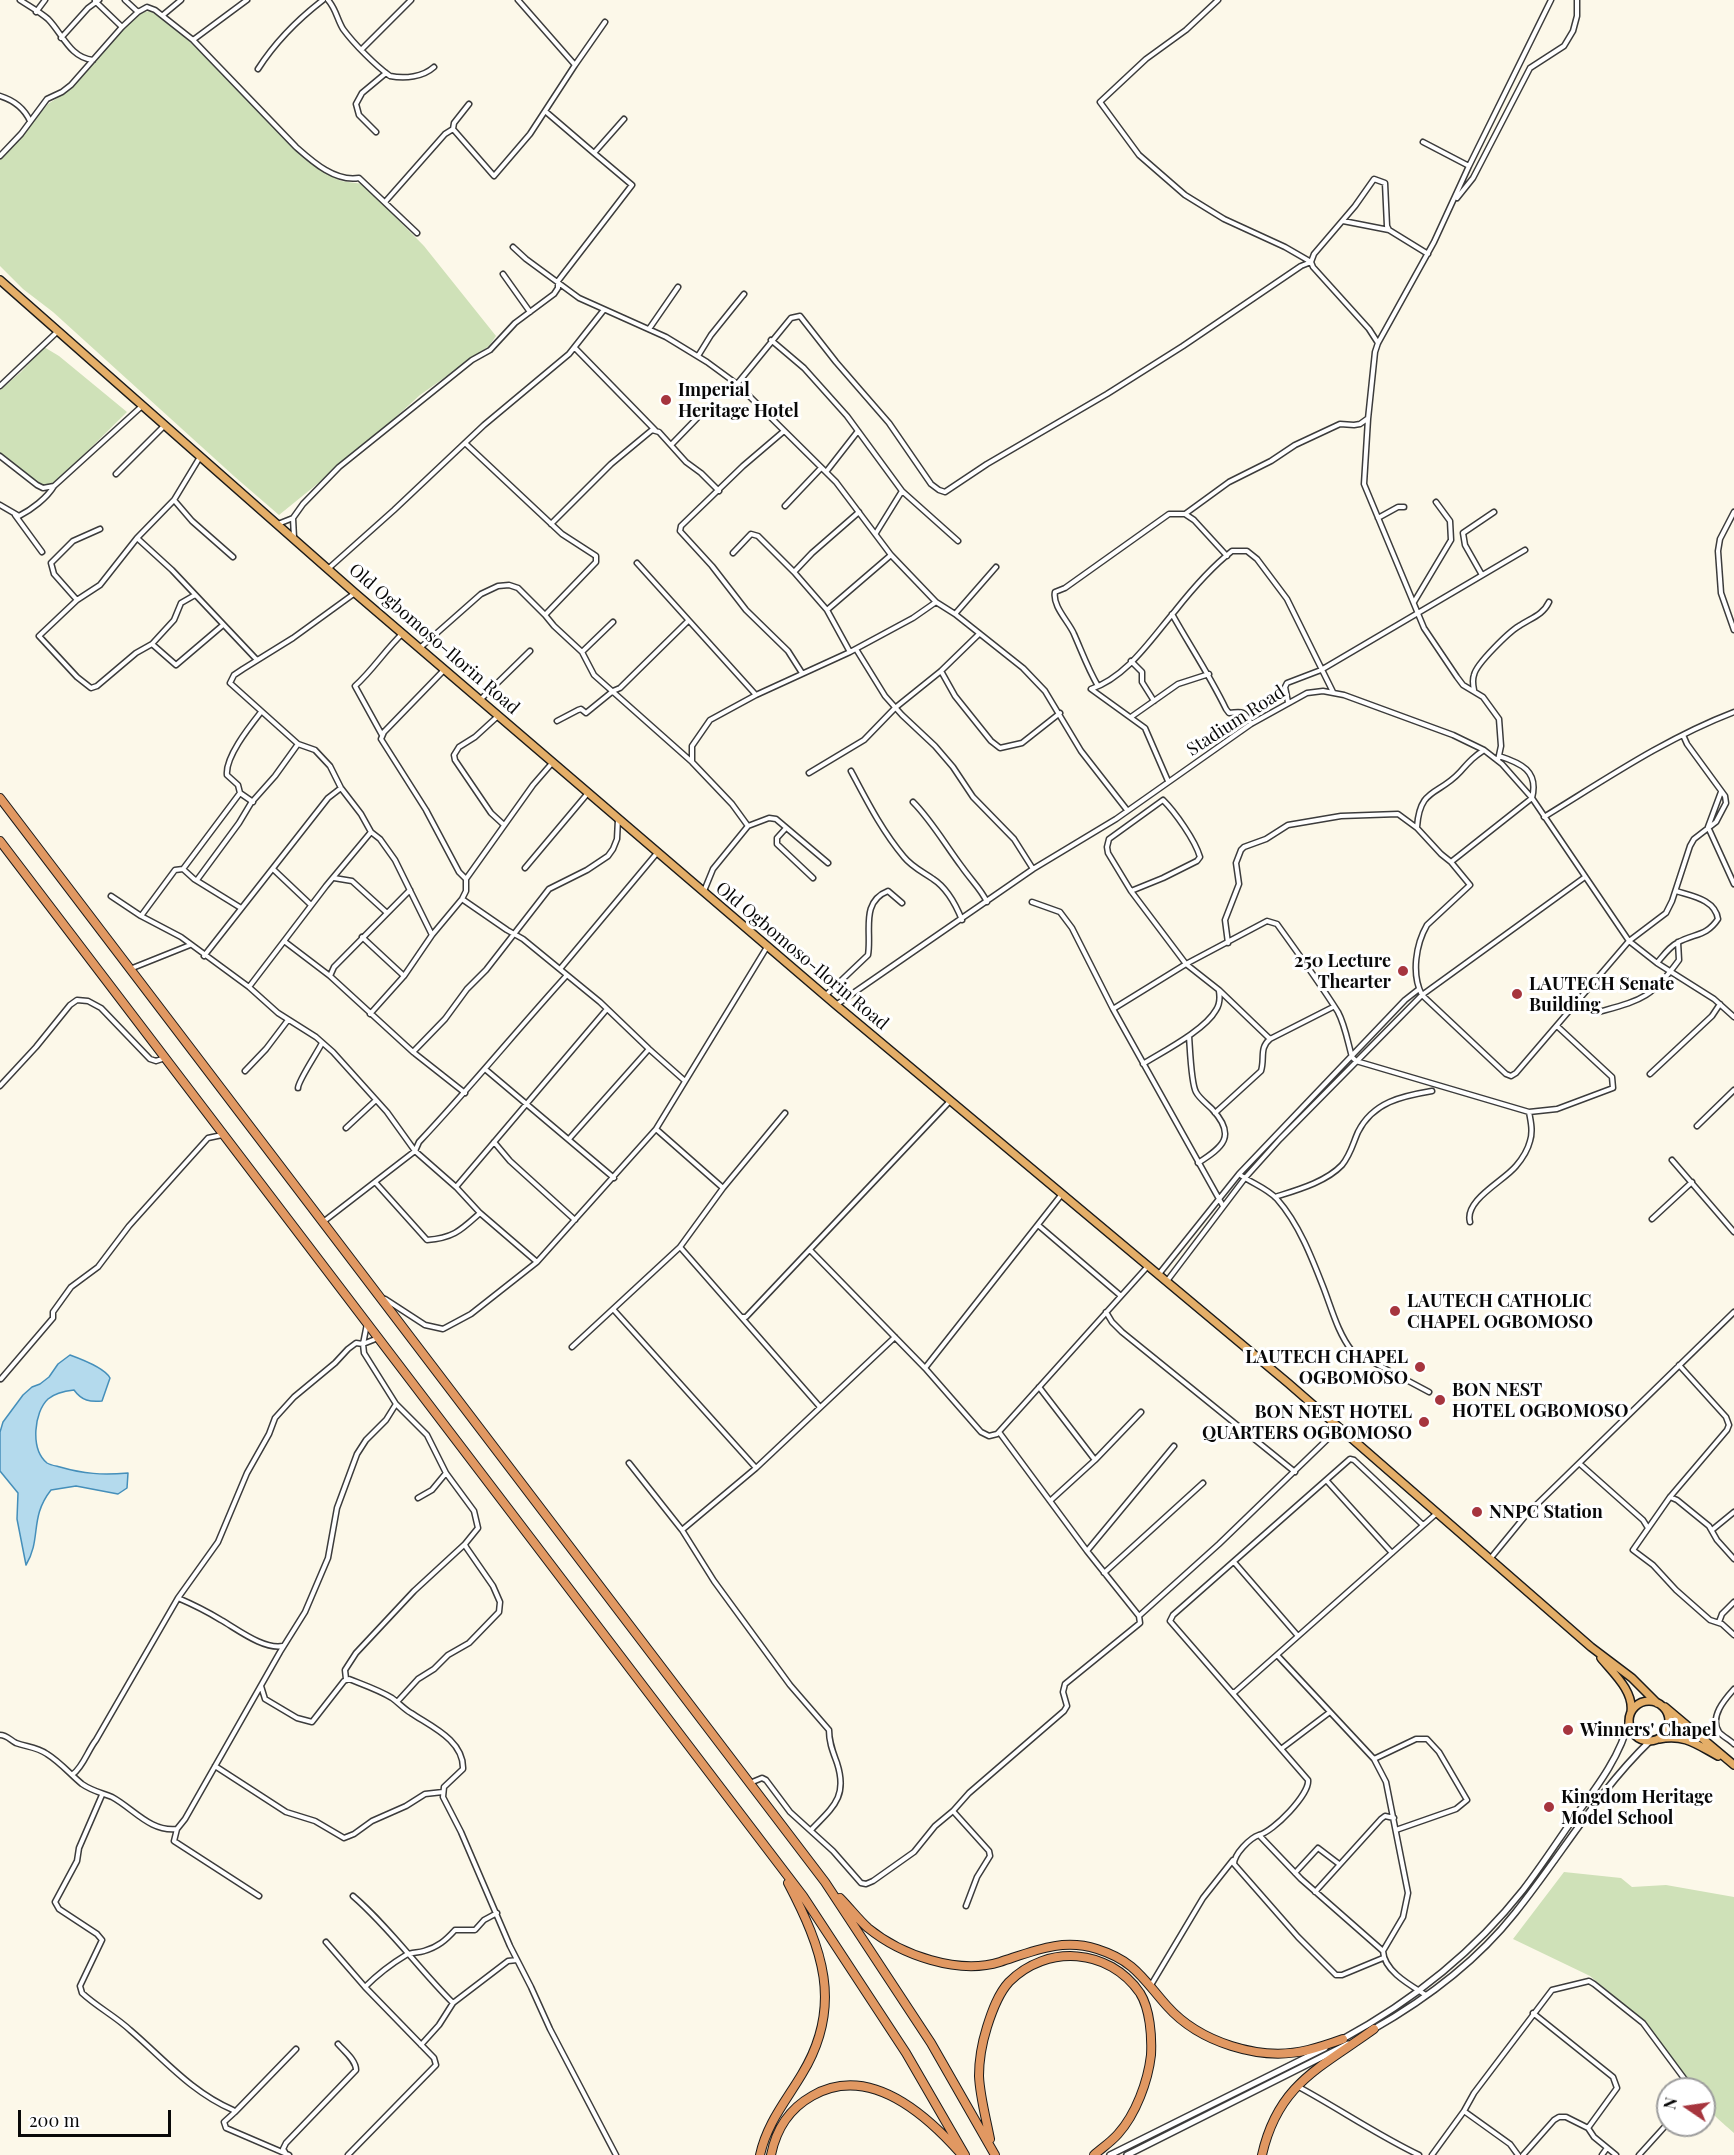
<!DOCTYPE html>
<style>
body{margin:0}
#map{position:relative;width:1734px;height:2155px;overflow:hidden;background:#fcf8e9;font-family:"Playfair Display",serif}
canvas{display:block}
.north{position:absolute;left:1656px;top:2077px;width:60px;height:60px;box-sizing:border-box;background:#fff;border:2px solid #9d9d9d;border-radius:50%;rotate:283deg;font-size:16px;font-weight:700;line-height:24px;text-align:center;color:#090909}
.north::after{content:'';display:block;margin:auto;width:21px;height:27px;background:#a6353e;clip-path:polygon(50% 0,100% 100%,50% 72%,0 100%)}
.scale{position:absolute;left:18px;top:2110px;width:153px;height:27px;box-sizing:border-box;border:3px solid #090909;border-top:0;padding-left:8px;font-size:18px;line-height:21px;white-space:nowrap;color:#090909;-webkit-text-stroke:4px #fff;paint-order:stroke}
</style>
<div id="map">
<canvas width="1734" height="2155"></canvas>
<div class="north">N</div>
<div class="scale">200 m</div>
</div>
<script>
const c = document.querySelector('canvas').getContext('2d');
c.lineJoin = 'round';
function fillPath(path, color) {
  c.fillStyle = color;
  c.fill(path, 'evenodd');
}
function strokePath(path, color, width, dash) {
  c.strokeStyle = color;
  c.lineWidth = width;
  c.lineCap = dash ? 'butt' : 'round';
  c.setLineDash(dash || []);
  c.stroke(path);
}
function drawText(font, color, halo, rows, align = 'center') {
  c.font = font + ' "Playfair Display",serif';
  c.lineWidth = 6;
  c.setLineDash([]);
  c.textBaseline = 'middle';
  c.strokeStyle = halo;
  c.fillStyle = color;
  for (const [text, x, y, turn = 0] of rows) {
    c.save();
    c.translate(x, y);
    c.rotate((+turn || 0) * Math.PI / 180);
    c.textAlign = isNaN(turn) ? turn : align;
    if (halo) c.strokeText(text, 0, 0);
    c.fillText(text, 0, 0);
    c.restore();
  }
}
fillPath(new Path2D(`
 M149 11 160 15 184 36 247 98 303 158 341 181 363 184 424 246 496 336 489 346 420 395 364 446 279 515 235 477 53 312 23 289 0 266V160L48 104 71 89 122 30 141 13Z
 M44 347 59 356 127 412 57 481C53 484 49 486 44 485 31 482 11 462 0 453V390L21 372Z
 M1564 1872 1621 1878 1632 1887 1666 1885 1734 1897V2133C1719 2119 1704 2111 1704 2089H1694L1638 2017 1590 1976 1513 1939Z`), '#cfe1b8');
const water = new Path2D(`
 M70 1355C81 1359 105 1368 110 1378L102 1401C90 1402 82 1401 74 1390 65 1391 55 1393 48 1399 34 1412 30 1449 47 1463 50 1465 56 1466 60 1467 84 1474 102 1475 128 1473L127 1488 118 1494 76 1486 51 1490C29 1518 42 1538 26 1565L17 1519 18 1493 0 1471V1432L3 1422 23 1395 32 1387 40 1384 49 1377 58 1364Z`);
fillPath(water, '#b4daed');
strokePath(water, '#458fba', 1.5);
const minor = new Path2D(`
 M20 0C29 6 40 12 48 19 62 33 70 58 93 60
 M125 0 138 12
 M328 0C336 9 337 19 343 29 354 44 376 66 390 76 405 79 423 77 434 67
 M95 1 122 27
 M36 12 45 0
 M163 15 181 0
 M61 38 88 8 99 0
 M193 40 296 147C313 162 335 182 359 178L417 233
 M362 49 411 0
 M575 65 605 22
 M258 69C276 41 297 20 323 0
 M0 96C13 100 24 108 30 121
 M469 104 454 123 453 129 494 176 530 134 575 65 518 0
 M545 111 594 153
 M376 132 359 115 356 104 362 93 386 73
 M1423 142 1469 166
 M0 156 21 134 47 99 62 92 71 85 122 27 138 12 147 7 155 10 193 40 247 0
 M1457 198 1473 178 1530 68 1564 46 1573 31 1577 16V0
 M385 202 445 134 453 129
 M1343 221 1389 230
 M513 247 526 259 579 298 666 337 707 362 737 384 836 482 891 555 936 602 955 614 1023 668 1045 691 1081 751 1127 810
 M503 274 530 312
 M649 329 678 287
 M771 340 804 368 847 416 902 491 958 541
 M1378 343 1369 329 1313 267 1311 262 1314 254 1355 206 1374 179 1385 183 1387 226 1389 230 1428 254
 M575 348 655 430
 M698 356 711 335 744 294
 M737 384 791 318 800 316 836 362 889 423 931 484 939 490 945 492 987 464 1107 394 1183 346 1301 266 1311 262 1285 247 1224 219 1185 195 1139 155 1100 102 1146 59 1186 30 1218 0
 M0 386 57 332
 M784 431 743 466 681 526 680 531 712 566 746 610 788 651 802 673
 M465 443 562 534 596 556V562L545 615
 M672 444 703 412
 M0 456 37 485 43 488 54 486
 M200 457 174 500 137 538 100 585 77 600 39 636 77 677 91 688 97 686 136 653 152 644 176 665 223 625
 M826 472 858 431
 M116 474 165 425
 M174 500 192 521 233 557
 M0 505 19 516C31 510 47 498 54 486L142 406
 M785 506 821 468
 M1734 512 1720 539 1718 551 1721 593 1734 630
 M1185 514 1229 482 1271 461 1295 445 1340 424 1354 425 1360 424 1367 419
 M15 515 42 552
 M293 518 294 538
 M1378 518 1398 507H1404
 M278 524 293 518 303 504 339 467 472 360 490 350 515 323 554 294 558 288V281L632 185 594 153 624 119
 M551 524 611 464 652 430 659 432 686 462 701 473 719 491
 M876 533 902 491
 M137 538 172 570 257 660
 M733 553 751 534 758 536 794 572 827 610 850 652
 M637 563 756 695
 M329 568 394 510 484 425 569 354 603 311
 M794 572 812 553 859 512
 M1482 575 1465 545 1463 533 1494 512
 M355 593 293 638 243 669 234 675 230 683 298 744 315 750 330 766 341 788 361 814 371 832 380 839 395 860 432 935
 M77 600 54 574 51 563 73 541 100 529
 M1414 602 1451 540 1450 521 1436 502
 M827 610 891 555
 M955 614 996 567
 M1172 614C1190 646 1210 676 1226 709L1229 713C1243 711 1245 711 1251 724
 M152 644 174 620 181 603 195 595
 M421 647 481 594 498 586 509 585 518 588 545 615 554 626 582 652 594 675 692 762 732 804 748 826
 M856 649 885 696 902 715 935 746 953 767 973 797 1014 839 1033 869
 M582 652 613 622
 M1131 661 1142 672V682L1154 701
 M445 669 384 732 381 739 426 810 459 872 466 879
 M941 671 955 696 991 741 1000 748 1022 743 1060 713
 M1098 686C1088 669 1082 652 1074 634 1069 622 1052 606 1055 592L1065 588 1169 514H1185L1194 520 1227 556
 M1474 690C1473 685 1472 680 1474 675 1476 664 1509 632 1519 626 1531 618 1543 615 1549 602
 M481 699 530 651
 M1288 702 1285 687 1287 683 1321 670 1525 550
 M498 716 475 737 459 747 454 755 455 760 491 813 504 825
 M1131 717 1178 684 1209 674
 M557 721 578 710 581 709 586 713 613 691 620 688 688 621
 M382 735 355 686C373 670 385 650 403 633
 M1498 760 1501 746 1499 719 1483 697 1463 685 1457 677 1424 628 1364 484 1368 419 1375 352 1378 343 1434 242 1469 166 1551 0
 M692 761V746L710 720 756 695 850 652 913 618 936 602
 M851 771C867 801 882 831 904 857 912 867 923 872 933 879 947 888 956 905 962 920
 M809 773 864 740 895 708 941 671 979 634
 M1168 781 1145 728 1091 689C1127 677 1151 639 1175 611 1190 592 1213 566 1232 551H1247L1257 559 1287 599 1333 692
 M1721 792 1708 827 1734 884
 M240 793 253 802
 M913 802C932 821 946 846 962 867 971 880 981 889 987 902
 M1544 817C1606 779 1666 738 1734 712
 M1417 827C1420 787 1438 796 1460 772 1469 762 1472 758 1484 750
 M786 828 777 838V844L813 878
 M1451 862 1470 885 1427 925C1416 944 1411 974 1422 995L1506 1074 1511 1076 1516 1073 1629 941 1666 913 1672 901 1690 846 1694 839 1716 822 1726 803 1725 796 1687 744 1683 735
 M525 868 588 793
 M183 869 240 793 238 785 227 775C225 757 250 726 261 712
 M273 869 311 905
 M334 878 352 881 386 912
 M197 880 239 823 251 803 275 776 298 744
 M410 890 334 967 330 976 413 1052 465 1093
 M704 891 713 869 748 826 769 818 776 819 828 863
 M1131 891 1163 878 1197 861 1200 857C1195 840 1175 812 1163 800L1109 839 1107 847 1108 853 1131 891 1186 964 1219 990 1270 1039
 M111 896 141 916 181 937 249 987 278 1013 316 1037 333 1052 387 1112 415 1151 456 1187 480 1213 537 1262
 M462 899 507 930 523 939 600 1002 649 1049 685 1081
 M1032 902 1060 912 1072 928 1113 1009 1223 1206
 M141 916 175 870 183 869 194 879 241 908
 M362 937 404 976
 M284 941 330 976
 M1228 943 1225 920 1239 884 1236 863 1241 850 1244 847 1266 839 1288 825 1341 816 1398 814 1417 828 1441 854 1451 862 1532 798C1539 771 1521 763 1499 756
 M204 956 328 798 341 788
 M1657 963C1663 956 1669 947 1677 943 1694 933 1706 937 1718 919 1715 899 1691 896 1676 891
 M130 969 190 945
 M560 969 657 853
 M249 987 326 886 371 832
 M826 995 868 955C872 932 860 902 888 891L902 903
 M836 1005 1033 869 1116 819 1251 724 1307 693 1323 691 1344 695 1453 735 1484 750 1502 764 1532 798 1629 941 1657 963 1714 999 1734 1017
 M1113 1009 1186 964 1267 921 1277 924C1298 953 1319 982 1338 1012 1345 1025 1348 1043 1352 1057L1356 1061 1529 1112 1557 1109 1613 1088 1612 1077 1557 1026
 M1595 1013C1641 1000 1650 1000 1679 960L1678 942
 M370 1014 404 976 432 935 462 899 466 891V879L533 785 553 762
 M1189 1036C1190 1048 1191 1083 1196 1092 1199 1098 1207 1104 1212 1109 1237 1136 1223 1147 1198 1163
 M413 1052 445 1019 467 989 486 970 549 889 587 870 608 856 613 849 617 839 618 819
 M1143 1064C1164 1051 1205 1030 1216 1010 1220 1004 1220 997 1219 991
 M485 1069 614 1178
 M245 1071 266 1049 288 1020
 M1650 1074 1712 1016 1720 1004
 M0 1086 36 1047 70 1005 77 1000 88 1001 101 1008 150 1059 156 1061 165 1058
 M298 1088C298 1081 317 1053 322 1043
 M1215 1113 1261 1071C1265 1058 1259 1048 1270 1039L1333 1007
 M1697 1126 1734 1090
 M346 1128 376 1100
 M656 1129 723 1188
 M569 1139 649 1049
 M494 1142 510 1161 575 1220
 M1672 1160 1734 1232
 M1239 1174C1251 1183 1267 1188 1277 1199 1299 1224 1312 1258 1324 1289 1332 1310 1338 1333 1352 1351L1429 1392
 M375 1182 427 1240C454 1238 461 1230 480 1213
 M456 1187 607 1009
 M1275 1197C1297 1190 1326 1182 1342 1165 1351 1154 1353 1143 1358 1132 1373 1102 1402 1096 1432 1091
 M1652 1219 1692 1182
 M323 1222 415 1151 419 1142C470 1088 517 1030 567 975
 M1470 1222C1464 1200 1504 1181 1516 1166 1522 1159 1528 1149 1530 1141 1533 1132 1531 1122 1529 1112
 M1038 1225 1121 1296
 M680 1247 820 1407
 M810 1250 925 1368 981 1432 989 1436 997 1434 1148 1266
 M1159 1274 1239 1174 1405 1000 1419 989
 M1167 1281 1245 1178 1280 1139 1422 995 1585 877
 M385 1299 425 1325 443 1329 471 1314 537 1262 656 1129 767 947
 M613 1309 756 1468
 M1106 1312 1112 1322 1122 1332 1295 1472
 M742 1317H746L951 1100
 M572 1347 680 1247 723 1188 785 1113
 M1679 1365 1726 1417 1729 1425 1727 1430 1670 1497 1633 1550 1653 1565 1676 1590 1710 1620 1722 1624 1734 1635
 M925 1368 1062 1194
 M1 1379 53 1318V1312L71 1287 98 1267 129 1226 208 1138 222 1135
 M1039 1387 1095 1460
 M396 1404 427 1435 446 1473 474 1511 478 1528 465 1544 466 1547 493 1586 500 1602 499 1612 469 1643 448 1655 434 1669 418 1679 397 1702
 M999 1432 1087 1551 1139 1616
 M629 1463 682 1530 714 1581 790 1685 829 1730C829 1743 833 1752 837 1763 848 1797 833 1807 811 1830
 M1580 1464 1643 1520 1648 1528
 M1327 1481 1392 1553
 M1670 1497 1677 1500 1709 1526 1717 1540 1734 1559
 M418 1498 432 1490 446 1473
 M1050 1501 1095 1460 1141 1412
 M1423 1525 1354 1460 1350 1459 1173 1615 1170 1621 1308 1780C1310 1794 1273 1832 1259 1835L1301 1879 1383 1951C1384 1971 1410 1985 1426 1995
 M682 1530 756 1468 895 1337
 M1712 1530 1734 1512
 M1087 1551 1174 1446
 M1490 1559 1526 1515 1734 1312
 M1234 1562 1298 1636
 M1104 1573 1203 1483
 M178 1598 218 1542 247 1473 269 1434 275 1418 294 1397 335 1363 348 1349 356 1343 363 1344 378 1338
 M1719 1622 1722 1614 1734 1602
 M1277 1655 1374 1759 1386 1782 1408 1893 1403 1917 1383 1951
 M346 1679 345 1670 356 1653 414 1591 465 1544
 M261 1686 265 1699 297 1718 312 1722 344 1681 349 1679C364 1685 379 1690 392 1698 399 1703 404 1709 411 1713 430 1726 464 1740 463 1769L444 1787 443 1797 461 1832 510 1946 531 1987 550 2029 616 2155
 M1734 1689C1725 1699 1709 1717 1719 1732 1722 1736 1730 1740 1734 1744
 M1232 1692H1235L1437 1513
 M0 1735C7 1735 10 1740 16 1743 27 1747 37 1747 47 1754 60 1762 70 1774 82 1784 92 1791 102 1793 112 1797 134 1809 150 1832 177 1829L185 1819 280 1652 305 1612 328 1558 337 1508 357 1454 366 1440 386 1420 396 1404 364 1353 363 1344 367 1324
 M1281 1749 1330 1712
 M1374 1759 1416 1739H1427L1439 1752 1467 1800 1456 1809 1396 1830
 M215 1766 286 1812 315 1821 344 1838 354 1834 372 1821 406 1806 425 1794 443 1792
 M73 1774C83 1767 88 1750 96 1740L178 1598C192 1604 208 1612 221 1620 237 1629 264 1650 283 1646
 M750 1783 762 1778 766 1780 790 1812 833 1851 861 1883 866 1884 873 1881 914 1852 935 1826 953 1811 969 1793 1064 1711 1067 1706 1063 1692 1065 1684 1140 1623 1139 1616 1219 1544 1339 1428
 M102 1795 79 1848 77 1861 55 1902 59 1909 97 1934 102 1940 80 1986 82 1993C97 2007 115 2016 130 2030 164 2059 191 2092 233 2110L235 2112 224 2122 226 2128 289 2155
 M953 1811 989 1851 990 1856 977 1877 966 1906
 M177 1829 174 1841 259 1896
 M1259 1835C1250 1838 1234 1854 1234 1864L1298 1937 1336 1975H1342L1383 1958
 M1295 1873 1318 1848 1339 1864
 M1315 1892 1381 1819 1385 1816 1394 1818
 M353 1896C390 1928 418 1968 453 2003
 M326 1942 365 1987 434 2058 436 2065 348 2155
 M1151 1985 1203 1898 1233 1860
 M365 1987C378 1974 391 1964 406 1955 411 1952 418 1953 424 1951 438 1947 446 1940 455 1930H475L484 1920 497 1913
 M1533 2013 1613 2077 1617 2088 1588 2128
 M421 2045 439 2025 453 2003 508 1961 517 1960
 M1297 2086C1338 2108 1377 2135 1419 2155
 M1464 2111 1510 2144 1518 2155
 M235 2112 296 2049
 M285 2152 283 2149 286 2143 356 2070C356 2060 344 2051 338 2044
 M1432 2155 1464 2111 1474 2093 1552 1990 1589 1981 1594 1984 1643 2023 1686 2081 1689 2089
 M1523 2155 1554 2120 1559 2117H1566L1588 2128 1594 2137 1616 2155
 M1602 2155 1607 2148
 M1639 2155 1668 2123`);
const tertiary = new Path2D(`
 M1372 2030C1425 2000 1477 1961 1515 1913 1561 1856 1597 1792 1650 1741
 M1341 2040C1411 2002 1474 1952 1523 1890 1540 1868 1555 1845 1571 1822 1593 1792 1621 1757 1629 1720
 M1110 2155 1325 2048
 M1127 2155 1348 2044`);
const trunk = new Path2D(`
 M0 280 355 593 836 1005 1288 1383 1591 1647 1632 1678 1657 1703
 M1601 1658C1613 1673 1634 1691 1631 1712
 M1629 1721a20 20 0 1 1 40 0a20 20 0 1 1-40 0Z
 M1665 1707 1734 1765
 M1659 1739C1684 1734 1696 1744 1718 1756`);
const motorway = new Path2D(`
 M0 798 825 1882 931 2043 995 2155
 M0 841 803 1896 906 2053 965 2155
 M840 1898C849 1907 858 1919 868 1928 901 1955 958 1975 1000 1962 1034 1951 1062 1938 1097 1949 1135 1961 1143 1979 1167 2006 1199 2042 1260 2062 1308 2050 1320 2047 1332 2043 1343 2039
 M990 2139C986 2118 980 2097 979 2076 979 2059 982 2043 987 2027 992 2011 998 1994 1009 1982 1047 1944 1109 1948 1140 1993 1150 2009 1152 2036 1151 2055 1148 2081 1136 2114 1118 2134 1111 2142 1102 2148 1094 2155
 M760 2155C767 2123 786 2101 802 2074 844 2005 822 1948 788 1883
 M771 2155C776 2130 789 2109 812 2096 869 2063 926 2114 962 2155
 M1262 2155C1278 2084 1320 2068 1374 2029`);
strokePath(minor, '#3c3c3c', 7);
strokePath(tertiary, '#3c3c3c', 8);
strokePath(trunk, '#1a1a1a', 10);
strokePath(motorway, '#1a1a1a', 10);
strokePath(minor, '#fff', 4);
strokePath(tertiary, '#fff', 5);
strokePath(trunk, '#e4ae68', 7);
strokePath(motorway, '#e19862', 8);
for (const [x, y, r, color] of [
 [666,400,6,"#a6353e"],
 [1403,971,6,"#a6353e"],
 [1517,994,6,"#a6353e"],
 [1395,1311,6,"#a6353e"],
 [1420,1367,6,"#a6353e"],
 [1440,1400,6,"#a6353e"],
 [1424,1422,6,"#a6353e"],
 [1477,1512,6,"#a6353e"],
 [1568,1730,6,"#a6353e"],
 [1549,1807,6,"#a6353e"]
]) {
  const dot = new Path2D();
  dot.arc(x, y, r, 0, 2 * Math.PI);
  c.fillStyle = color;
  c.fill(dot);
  strokePath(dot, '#fff', 2);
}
drawText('bold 18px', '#090909', '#fff', [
 ["Imperial",678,390],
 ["Heritage Hotel",678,411],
 ["250 Lecture",1391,961,"right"],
 ["Thearter",1391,982,"right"],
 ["LAUTECH Senate",1529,984],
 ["Building",1529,1005],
 ["LAUTECH CATHOLIC",1407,1301],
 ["CHAPEL OGBOMOSO",1407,1322],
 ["LAUTECH CHAPEL",1408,1357,"right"],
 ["OGBOMOSO",1408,1378,"right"],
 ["BON NEST",1452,1390],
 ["HOTEL OGBOMOSO",1452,1411],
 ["BON NEST HOTEL",1412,1412,"right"],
 ["QUARTERS OGBOMOSO",1412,1433,"right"],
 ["NNPC Station",1489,1512],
 ["Winners' Chapel",1580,1730],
 ["Kingdom Heritage",1561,1797],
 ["Model School",1561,1818]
], 'left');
drawText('18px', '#090909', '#fff', [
 ["Old Ogbomoso-Ilorin Road",434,639,41],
 ["Stadium Road",1236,721,-33],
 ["Old Ogbomoso-Ilorin Road",802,956,40]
]);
</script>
